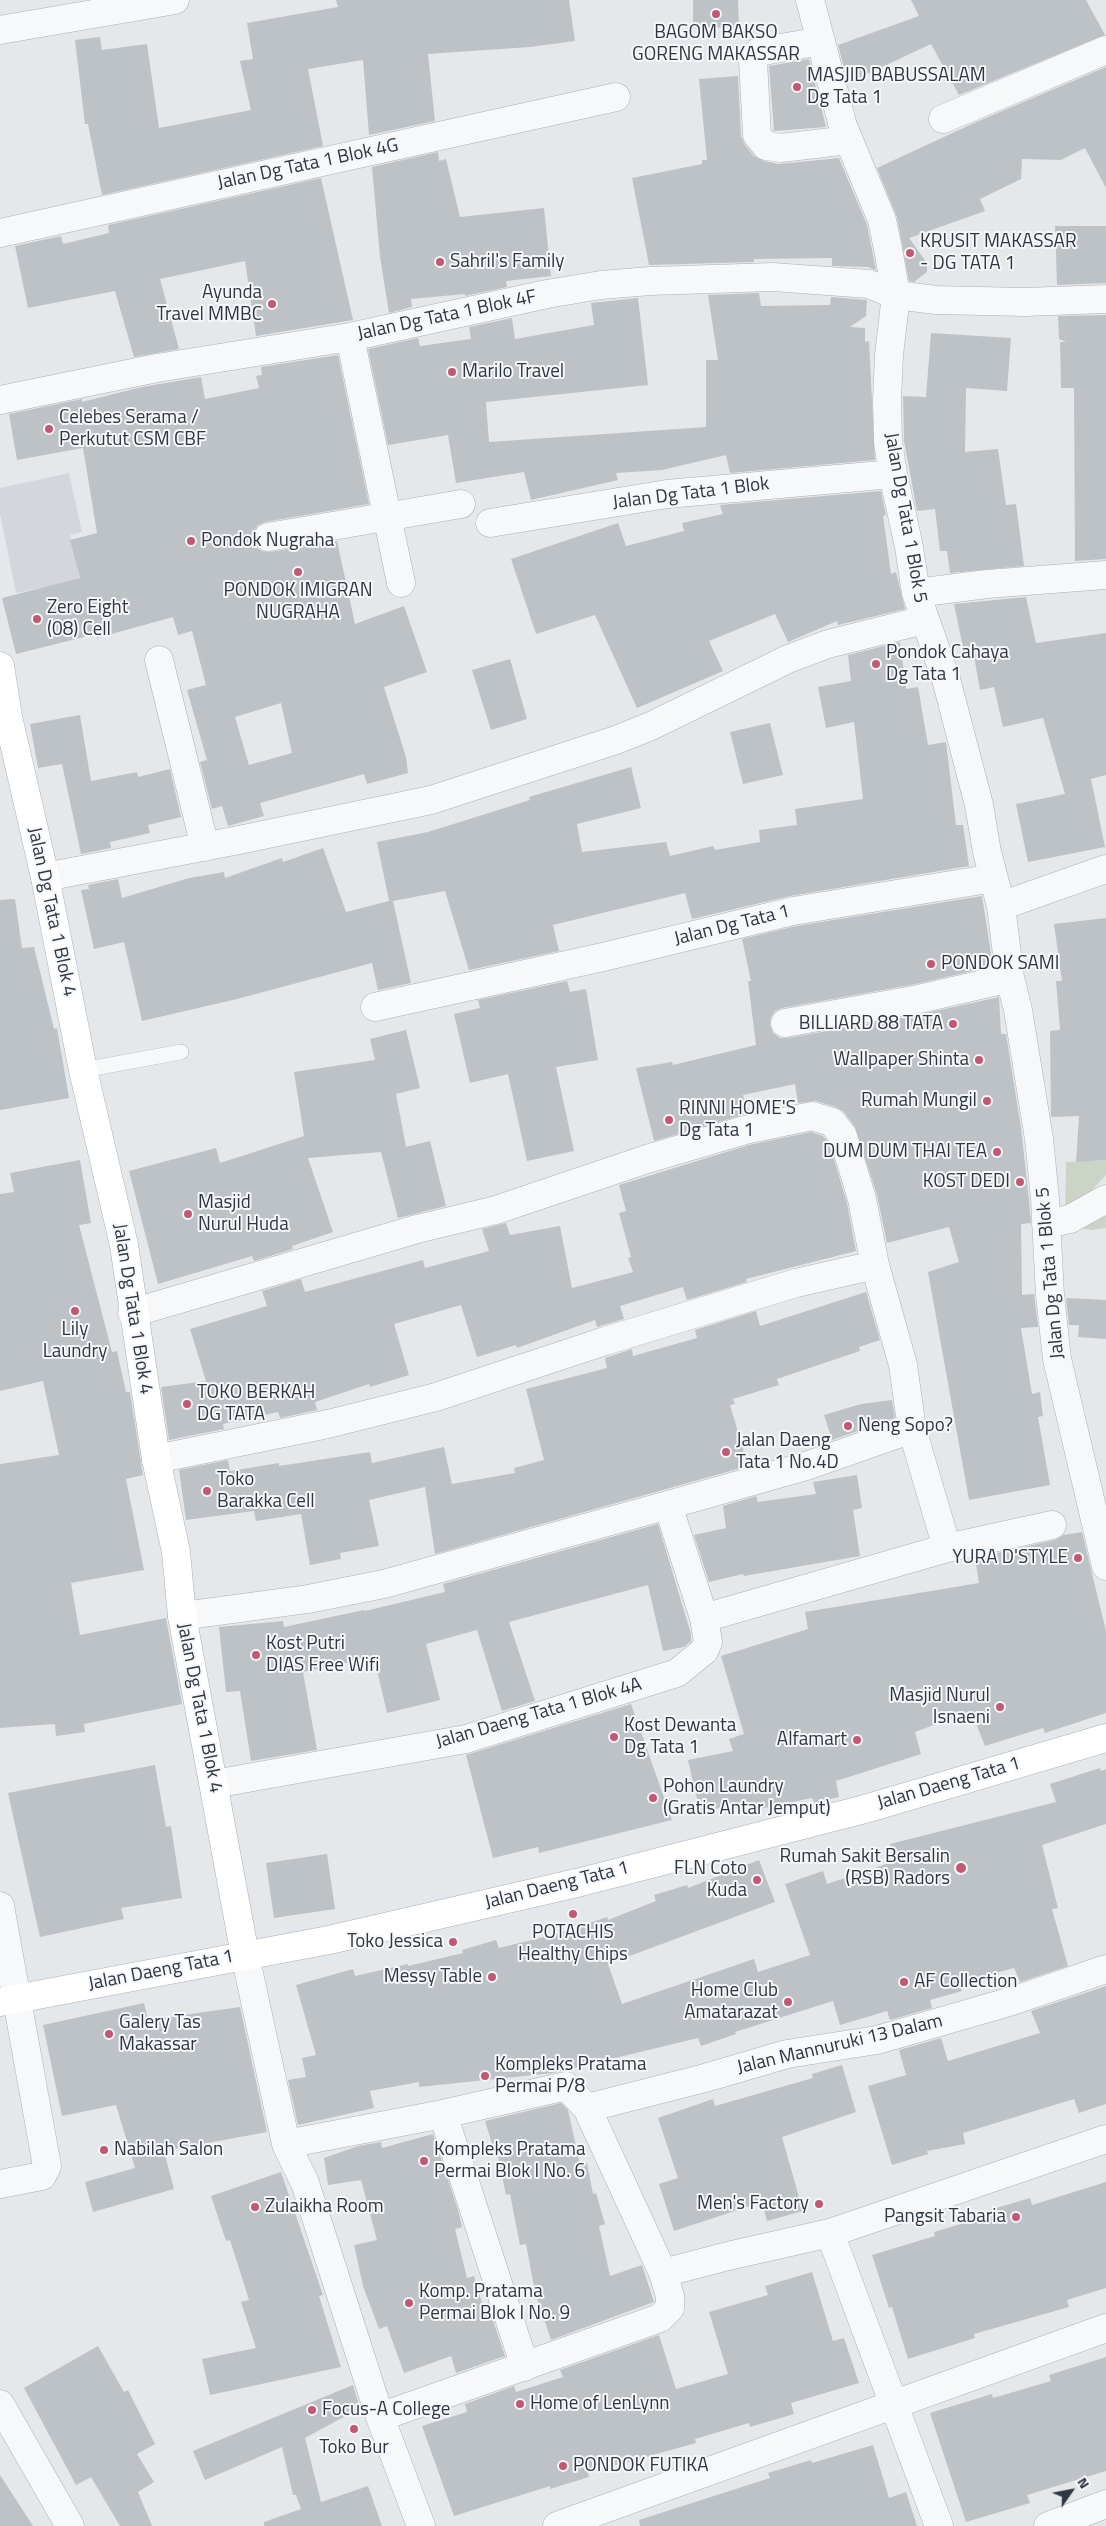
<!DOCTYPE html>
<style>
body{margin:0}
#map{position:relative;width:1106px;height:2526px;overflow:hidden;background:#e5e8eb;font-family:"Titillium Web",sans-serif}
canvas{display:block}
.north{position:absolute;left:1046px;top:2466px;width:50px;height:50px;-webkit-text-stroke:4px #f5f7f8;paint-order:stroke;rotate:57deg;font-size:14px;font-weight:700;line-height:20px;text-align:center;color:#2e3742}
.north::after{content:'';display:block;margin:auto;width:18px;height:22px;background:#2e3742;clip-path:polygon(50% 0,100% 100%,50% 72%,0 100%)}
</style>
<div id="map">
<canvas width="1106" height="2526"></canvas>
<div class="north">N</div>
</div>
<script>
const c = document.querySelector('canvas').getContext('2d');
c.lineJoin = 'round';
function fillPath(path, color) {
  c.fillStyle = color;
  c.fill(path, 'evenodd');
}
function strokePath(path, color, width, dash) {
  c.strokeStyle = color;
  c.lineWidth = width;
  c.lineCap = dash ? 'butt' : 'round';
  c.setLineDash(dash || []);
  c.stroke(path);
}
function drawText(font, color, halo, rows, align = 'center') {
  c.font = font + ' "Titillium Web",sans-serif';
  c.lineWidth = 4;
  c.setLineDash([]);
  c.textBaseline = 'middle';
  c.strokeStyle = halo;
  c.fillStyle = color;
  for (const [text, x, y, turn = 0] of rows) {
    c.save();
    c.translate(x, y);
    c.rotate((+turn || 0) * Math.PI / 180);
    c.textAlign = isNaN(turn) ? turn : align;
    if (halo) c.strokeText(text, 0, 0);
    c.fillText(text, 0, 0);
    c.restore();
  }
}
fillPath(new Path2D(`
 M69 473 82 532 70 535 80 580 16 593 0 514V488Z`), '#d3d7dd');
fillPath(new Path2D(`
 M1106 1160V1175L1090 1192 1106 1215V1228L1092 1230 1065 1226 1066 1162Z`), '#ccd4c7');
fillPath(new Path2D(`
 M336 0H569L575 41 530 47 428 54 435 121 369 135 363 60 308 69 323 146 102 195 88 124H85L75 40 100 37 102 50 147 44 159 128 251 110 240 61 253 59 247 23 338 7Z
 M693 0H738L739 27 693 28Z
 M911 0H1086L1105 35 959 95 931 44 848 83 838 45 919 16Z
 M809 59 826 127 774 131 769 66Z
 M1106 67V188L1085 148 1061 160 1022 159 1021 179 980 199 985 211 909 238 927 263V272L914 282 909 281 897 217 877 168 974 123Z
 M738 76 741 136 745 145 754 156 764 161 779 164 839 158 867 225 876 270 868 267 832 266V258L754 259V262L649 265 632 178 702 164V160H707L699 79Z
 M438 152 439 161 446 159 460 217 544 208 551 276 506 281 507 287 465 296V294L411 299 412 307 389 313 380 257 372 167Z
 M321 178 353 320 256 336 245 261 160 279 179 349 134 357 115 291 28 308 15 246 61 236 63 244 109 233 108 225Z
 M1055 226H1106V283L1057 285Z
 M759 293 761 306 830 305 831 297 867 300 866 316 850 327 865 328V342L869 341 875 460 730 473 726 455 662 470 616 473 618 480 531 500 524 472 456 483 448 435 388 445 368 349 418 338 420 346 471 339 469 327 512 318 515 339 594 325 591 303 638 298 648 385 486 402 489 442 706 427V360H718L708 295Z
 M1106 315V559L1075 561 1074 388H1061L1060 342H1066L1059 339 1058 316Z
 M931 333 1011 338 1007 391 966 388 965 452 998 449 1006 505 1016 504 1024 566 950 573 947 551H940L935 509 917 511 904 441 903 396 926 397Z
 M338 355 369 504 265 522 258 525 254 531 253 539 256 547 262 551 270 552 337 541 355 624 404 606 427 672 384 687 406 757 408 773 367 784 364 774 260 803 264 816 228 826 222 806 212 809 200 762 207 760 187 690 206 685 192 631 178 635 173 617 97 638 96 634 16 654 2 598 80 578 70 540 97 533 83 448 17 460 9 414 82 399V402L142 387 201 377 205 399 259 388 256 376 262 375 261 367ZM281 703 292 753 249 765 235 717Z
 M881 491 886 515 883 516 891 574 896 572 905 609 838 625 837 621 788 642 775 614 709 641 723 671 637 708 595 615 536 634 511 559 618 523 626 546 684 531 682 523 723 514 720 505Z
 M1026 597 1036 643 1106 633V775L1091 779 1105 847 1028 862 1016 804 1065 794 1043 718 1003 727 994 687 980 690 973 650 964 652 954 604Z
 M900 642 906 689 918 687 928 745 946 742 956 825H963L969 866 790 896 692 919 685 893 553 925 559 951 469 970 445 891 393 901 411 983 378 990 372 963 237 999 142 1021 124 942 94 949 81 890 89 889 88 885 118 879 122 898 189 878 224 872 225 878 282 858 283 862 323 848 346 912 389 901 377 842 428 832 530 800 529 797 631 767 641 808 577 824 582 852 666 842 670 856 713 846 715 850 760 842 759 830 797 825 795 809 863 799 854 722 826 728 818 687 851 681 848 655Z
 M510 659 527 719 491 730 472 670Z
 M80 715 91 781 137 772 138 777 170 769 181 817 148 825 150 833 110 842 111 848 81 854 62 764 38 768 30 724Z
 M770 723 783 775 743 784 730 732Z
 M982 896 993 966 916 984 782 1008 775 1011 771 1017 770 1025 773 1033 780 1038H788L922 1014 999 997 1001 1034H1006L1021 1128 1029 1200 1031 1223 1021 1224 1022 1295 1034 1294 1038 1327 1021 1328 1032 1394 1040 1392 1043 1416 1038 1417 1050 1485 969 1500 928 1272 959 1262 949 1227 887 1243 877 1195 855 1127 844 1112 836 1107 816 1101 798 1103 795 1084 743 1095 749 1113 654 1141 636 1068 672 1062 673 1065 756 1045 748 981H751L742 939 796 926Z
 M15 899 22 948 34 947 54 1029 57 1028 69 1098 0 1110V900Z
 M1106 918V1160L1076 1162 1079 1116 1051 1117 1050 1031 1060 1030 1056 981H1062L1054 924Z
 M567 981 570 992 586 989 598 1060 556 1067 574 1151 527 1161 508 1074 470 1083 454 1014 480 1008 478 1000Z
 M406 1030 420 1088 396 1094 406 1147 430 1141 446 1206 398 1218 381 1152 308 1158 333 1232 292 1246 293 1249 254 1261 252 1256 158 1284 129 1171 216 1148 220 1163 304 1136 294 1072 375 1060 370 1039Z
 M811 1132 823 1136 829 1143 847 1203 856 1251 746 1279 747 1282 687 1300 683 1287 620 1306 624 1319 597 1327 595 1320 517 1348 516 1345 477 1357 461 1305 394 1324 409 1375 370 1387 369 1384 315 1402 317 1410 280 1418 278 1412 223 1424 224 1429 169 1440 161 1387 206 1381 190 1329 267 1306 262 1291 301 1279 305 1292 423 1260 425 1268 489 1251 482 1229 506 1223 510 1235 560 1226 572 1288 633 1272 628 1258 631 1257 619 1213 626 1211 619 1185 749 1145Z
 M80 1160 91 1223 79 1225 112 1352 117 1351 126 1392H130L143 1475 126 1479 144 1570 71 1583 80 1635 166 1618 182 1704 84 1724 85 1732 56 1736 55 1724 0 1728V1464L59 1455 43 1381 0 1391V1194L14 1192 10 1173Z
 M866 1292 880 1340 859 1347 860 1351 777 1379 779 1385 733 1399 735 1404 730 1405 748 1466 435 1554 425 1487 369 1500 379 1546 340 1553 341 1559 310 1565 301 1514 256 1521 254 1511 186 1520 179 1470 228 1460 230 1471 279 1463V1466L370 1452 372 1463 444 1447 452 1484 515 1473 514 1468 544 1460 526 1389 607 1368 605 1358 632 1349 633 1356 697 1338 695 1330 756 1311 760 1326Z
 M1066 1298 1106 1300V1339L1078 1337 1079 1325H1069Z
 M892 1400 895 1418 832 1440 824 1415 861 1404Z
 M857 1475 862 1508 853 1510 860 1556 744 1576 743 1574 709 1582 694 1535 726 1528 723 1506 756 1496 758 1502 816 1494 813 1482Z
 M658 1524 691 1634V1641L684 1647 663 1651 648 1585 509 1622 535 1701 502 1711 477 1630 426 1644 440 1700 387 1713 374 1657 303 1672 317 1750 251 1761 240 1691 226 1692 219 1627 283 1621 284 1627 364 1610 365 1611 445 1592 443 1584Z
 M1082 1532 1106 1631V1713L1045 1733 1043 1728 985 1746 971 1711 915 1732 921 1754 836 1781 839 1797 814 1803 812 1798 750 1811 749 1802 700 1812 688 1760 733 1751 729 1739 744 1734 721 1656 808 1629 805 1612 979 1583 975 1558 1055 1540 1063 1535Z
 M631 1704 672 1820 539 1853 538 1847 493 1858 466 1755Z
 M155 1765 166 1827 171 1826 182 1898 121 1908 124 1919 40 1937 8 1793Z
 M1100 1768 1101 1771 1106 1769V1824L1042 1845 1058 1908 1052 1909 1068 1966 1020 1982 1014 1968 959 1983 962 1991 930 2000 932 2008 890 2020 887 2011 840 2025 833 2001 735 2032 736 2034 701 2046 698 2038 553 2073 419 2087V2082L370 2091 374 2108 298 2125 288 2080 306 2077 302 2058 316 2055 296 1985 353 1969 355 1976 408 1964V1966L463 1953 462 1950 496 1940 499 1948 560 1933 607 1917 608 1920 656 1901 654 1895 687 1885 688 1888 759 1860 775 1902 608 1964 622 2004 754 1959 758 1972 810 1955 785 1884 823 1871 827 1884 895 1861 890 1844 1056 1802 1050 1784Z
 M327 1854 335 1909 274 1918 266 1863Z
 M1106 1986V2104L1079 2113 1074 2099 963 2133 965 2144 927 2151 928 2154 892 2165 868 2086 906 2075 899 2050 941 2038 948 2061 1040 2033 1031 2011Z
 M144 2003 148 2020 240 2007 267 2132 164 2151 174 2189 93 2212 85 2182 135 2168 116 2105 62 2116 43 2025Z
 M842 2065 856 2112 782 2137 803 2211 767 2221 762 2202 674 2231 659 2184 678 2178 658 2118 713 2099 715 2106 813 2078 812 2074Z
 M561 2103 568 2110 580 2164 587 2163 593 2194 596 2193 605 2224 599 2226 610 2276 642 2265 654 2302 551 2340 535 2292 526 2244 520 2245 510 2194 506 2195 498 2156 496 2157 485 2121Z
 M433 2134 458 2210 462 2227 455 2229 467 2278 474 2276 485 2313 490 2311 505 2356 456 2373 451 2356 404 2373 387 2326 379 2329 363 2286 354 2245 377 2240 361 2180 328 2185 324 2158 358 2146 381 2142 382 2148Z
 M281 2172 323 2295 319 2296 341 2367 210 2395 202 2359 256 2348 241 2302 249 2300 230 2240 226 2241 211 2196Z
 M1106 2182V2288L1067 2300 1069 2307 974 2334 975 2338 908 2359 892 2307 889 2308 872 2255 935 2236 934 2232 988 2216 986 2211 1030 2198 1032 2205Z
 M812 2272 833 2341 844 2338 859 2383 791 2403 794 2414 750 2427 749 2423 695 2439 696 2443 588 2473 589 2477 550 2489V2486L454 2516 422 2426 467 2412 465 2404 514 2386 516 2392 563 2377 560 2370 659 2335 676 2389 728 2374 709 2312 768 2295 765 2286Z
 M98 2346 124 2392 128 2390 155 2444 137 2454 154 2482 138 2492 152 2526H120L91 2477 76 2485 24 2388Z
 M1106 2357V2471L1027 2495 1030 2503 966 2522 930 2413 992 2394 993 2398 1051 2381 1049 2375Z
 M353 2385 360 2408 305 2438 321 2502 368 2486 382 2526H264V2522L301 2509 296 2495H293L282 2447 205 2480 193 2451Z
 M873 2445 889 2498 906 2492 917 2526H640L639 2520 770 2478 768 2473 811 2460 812 2463Z
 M0 2475 33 2526H0Z`), '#bdc2c7');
const lane = new Path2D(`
 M83 1070 181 1052`);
const street = new Path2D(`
 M810 0 843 126 882 220 889 254 896 295 889 355 887 400 888 442 893 474 909 547 916 593 946 679 979 805 987 852 1001 906 1010 978 1018 1010 1039 1139 1045 1199 1050 1295 1057 1359 1106 1566
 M0 30 175 0
 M821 41 758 52 753 60 757 135 766 146 781 148 849 140
 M943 119 1106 50
 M0 233 616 97
 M350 337 401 583
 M0 400 157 368 350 337 547 294 601 285 650 281 773 277 869 284 896 295 936 300 1025 302 1106 299
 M490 523 667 494 893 474
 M268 537 461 504
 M916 593 987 584 1106 575
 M159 660 205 847
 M45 877 239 840 431 800 616 740 651 726 788 659 828 644 924 620
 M1001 906 1106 869
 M375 1007 603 957 793 911 994 878
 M785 1023 919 999 1010 978
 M1046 1224 1070 1219 1106 1199
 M132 1313 417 1229 496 1210 647 1159 745 1130 812 1116 832 1122 843 1136 862 1199 875 1265 903 1365 912 1429
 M156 1459 328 1424 436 1397 605 1341 796 1283 875 1265
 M668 1505 806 1466 912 1429 947 1548
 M182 1616 308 1599 384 1584 668 1505 704 1618 947 1548 1052 1525
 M214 1784 466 1739 677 1673 704 1651 708 1642 704 1618
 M0 1906 47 2166 42 2176 0 2184
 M245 1955 286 2144 305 2183 380 2417 421 2526
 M443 2114 525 2367
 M286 2144 443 2114 566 2086 587 2108 705 2078 787 2054 877 2040 1012 2001 1106 1969
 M830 2233 939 2526
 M663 2273 728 2256 830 2233 1106 2139
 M0 2404 70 2526
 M380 2417 660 2318 670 2308V2296L663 2273 587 2108
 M557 2526 1106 2328
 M1048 2526 1106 2504`);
const secondary = new Path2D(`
 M0 666 8 717 45 877 83 1070 124 1245 156 1459 176 1552 182 1616 245 1955
 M0 2002 329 1940 581 1882 865 1809 1106 1738`);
strokePath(lane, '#aaafb5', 16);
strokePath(street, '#aaafb5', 29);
strokePath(secondary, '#aaafb5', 29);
strokePath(lane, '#f7f8fa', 15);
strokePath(street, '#f7f8fa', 28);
strokePath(secondary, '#fff', 28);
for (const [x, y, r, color] of [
 [716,14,5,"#c15974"],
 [797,87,5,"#c15974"],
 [910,253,5,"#c15974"],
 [440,262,5,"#c15974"],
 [272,304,5,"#c15974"],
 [452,372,5,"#c15974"],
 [49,429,5,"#c15974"],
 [191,541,5,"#c15974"],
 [298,572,5,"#c15974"],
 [37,619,5,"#c15974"],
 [876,664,5,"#c15974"],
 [931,964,5,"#c15974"],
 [953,1024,5,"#c15974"],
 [979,1060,5,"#c15974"],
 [987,1101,5,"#c15974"],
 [669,1120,5,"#c15974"],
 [997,1152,5,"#c15974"],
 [1020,1182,5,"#c15974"],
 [188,1214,5,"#c15974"],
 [75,1311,5,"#c15974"],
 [187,1404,5,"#c15974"],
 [848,1426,5,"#c15974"],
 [726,1452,5,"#c15974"],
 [207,1491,5,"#c15974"],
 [1078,1558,5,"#c15974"],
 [256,1655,5,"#c15974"],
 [1000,1707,5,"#c15974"],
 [614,1737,5,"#c15974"],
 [857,1740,5,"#c15974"],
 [653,1798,5,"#c15974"],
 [961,1868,6,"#c15974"],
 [757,1880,5,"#c15974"],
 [573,1914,5,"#c15974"],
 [453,1942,5,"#c15974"],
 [492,1977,5,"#c15974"],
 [904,1982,5,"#c15974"],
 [788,2002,5,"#c15974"],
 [109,2034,5,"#c15974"],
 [485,2076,5,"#c15974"],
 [104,2150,5,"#c15974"],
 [424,2161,5,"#c15974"],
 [819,2204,5,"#c15974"],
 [255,2207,5,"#c15974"],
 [1016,2217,5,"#c15974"],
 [409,2303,5,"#c15974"],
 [520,2404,5,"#c15974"],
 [312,2410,5,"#c15974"],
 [354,2429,5,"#c15974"],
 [563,2466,5,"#c15974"]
]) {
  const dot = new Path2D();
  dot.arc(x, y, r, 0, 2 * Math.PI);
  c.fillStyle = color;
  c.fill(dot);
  strokePath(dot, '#f5f7f8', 2);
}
drawText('19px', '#2e3742', '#f5f7f8', [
 ["BAGOM BAKSO",716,33,"center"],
 ["GORENG MAKASSAR",716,55,"center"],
 ["MASJID BABUSSALAM",807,76],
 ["Dg Tata 1",807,98],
 ["KRUSIT MAKASSAR",920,242],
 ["- DG TATA 1",920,264],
 ["Sahril's Family",450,262],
 ["Ayunda",262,293,"right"],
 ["Travel MMBC",262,315,"right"],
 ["Marilo Travel",462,372],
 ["Celebes Serama /",59,418],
 ["Perkutut CSM CBF",59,440],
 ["Pondok Nugraha",201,541],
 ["PONDOK IMIGRAN",298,591,"center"],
 ["NUGRAHA",298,613,"center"],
 ["Zero Eight",47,608],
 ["(08) Cell",47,630],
 ["Pondok Cahaya",886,653],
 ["Dg Tata 1",886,675],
 ["PONDOK SAMI",941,964],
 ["BILLIARD 88 TATA",943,1024,"right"],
 ["Wallpaper Shinta",969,1060,"right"],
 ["Rumah Mungil",977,1101,"right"],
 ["RINNI HOME'S",679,1109],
 ["Dg Tata 1",679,1131],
 ["DUM DUM THAI TEA",987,1152,"right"],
 ["KOST DEDI",1010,1182,"right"],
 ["Masjid",198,1203],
 ["Nurul Huda",198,1225],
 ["Lily",75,1330,"center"],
 ["Laundry",75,1352,"center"],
 ["TOKO BERKAH",197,1393],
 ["DG TATA",197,1415],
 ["Neng Sopo?",858,1426],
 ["Jalan Daeng",736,1441],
 ["Tata 1 No.4D",736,1463],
 ["Toko",217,1480],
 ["Barakka Cell",217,1502],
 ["YURA D'STYLE",1068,1558,"right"],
 ["Kost Putri",266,1644],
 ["DIAS Free Wifi",266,1666],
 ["Masjid Nurul",990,1696,"right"],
 ["Isnaeni",990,1718,"right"],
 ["Kost Dewanta",624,1726],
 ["Dg Tata 1",624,1748],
 ["Alfamart",847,1740,"right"],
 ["Pohon Laundry",663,1787],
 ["(Gratis Antar Jemput)",663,1809],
 ["Rumah Sakit Bersalin",950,1857,"right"],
 ["(RSB) Radors",950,1879,"right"],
 ["FLN Coto",747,1869,"right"],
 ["Kuda",747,1891,"right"],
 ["POTACHIS",573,1933,"center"],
 ["Healthy Chips",573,1955,"center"],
 ["Toko Jessica",443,1942,"right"],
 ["Messy Table",482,1977,"right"],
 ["AF Collection",914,1982],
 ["Home Club",778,1991,"right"],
 ["Amatarazat",778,2013,"right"],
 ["Galery Tas",119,2023],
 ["Makassar",119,2045],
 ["Kompleks Pratama",495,2065],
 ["Permai P/8",495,2087],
 ["Nabilah Salon",114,2150],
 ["Kompleks Pratama",434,2150],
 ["Permai Blok I No. 6",434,2172],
 ["Men's Factory",809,2204,"right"],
 ["Zulaikha Room",265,2207],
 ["Pangsit Tabaria",1006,2217,"right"],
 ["Komp. Pratama",419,2292],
 ["Permai Blok I No. 9",419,2314],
 ["Home of LenLynn",530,2404],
 ["Focus-A College",322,2410],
 ["Toko Bur",354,2448,"center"],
 ["PONDOK FUTIKA",573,2466]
], 'left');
drawText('19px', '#2e3742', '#f5f7f8', [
 ["Jalan Dg Tata 1 Blok 4G",308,165,-12],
 ["Jalan Dg Tata 1 Blok 4F",447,316,-12],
 ["Jalan Dg Tata 1 Blok",691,494,-7],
 ["Jalan Dg Tata 1 Blok 5",905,518,80],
 ["Jalan Dg Tata 1 Blok 4",51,912,78],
 ["Jalan Dg Tata 1",732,926,-14],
 ["Jalan Dg Tata 1 Blok 5",1051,1273,-95],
 ["Jalan Dg Tata 1 Blok 4",132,1309,81],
 ["Jalan Dg Tata 1 Blok 4",199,1708,79],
 ["Jalan Daeng Tata 1 Blok 4A",539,1714,-16],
 ["Jalan Daeng Tata 1",949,1784,-16],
 ["Jalan Daeng Tata 1",557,1886,-14],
 ["Jalan Daeng Tata 1",161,1971,-11],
 ["Jalan Mannuruki 13 Dalam",840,2045,-13]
]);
</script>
